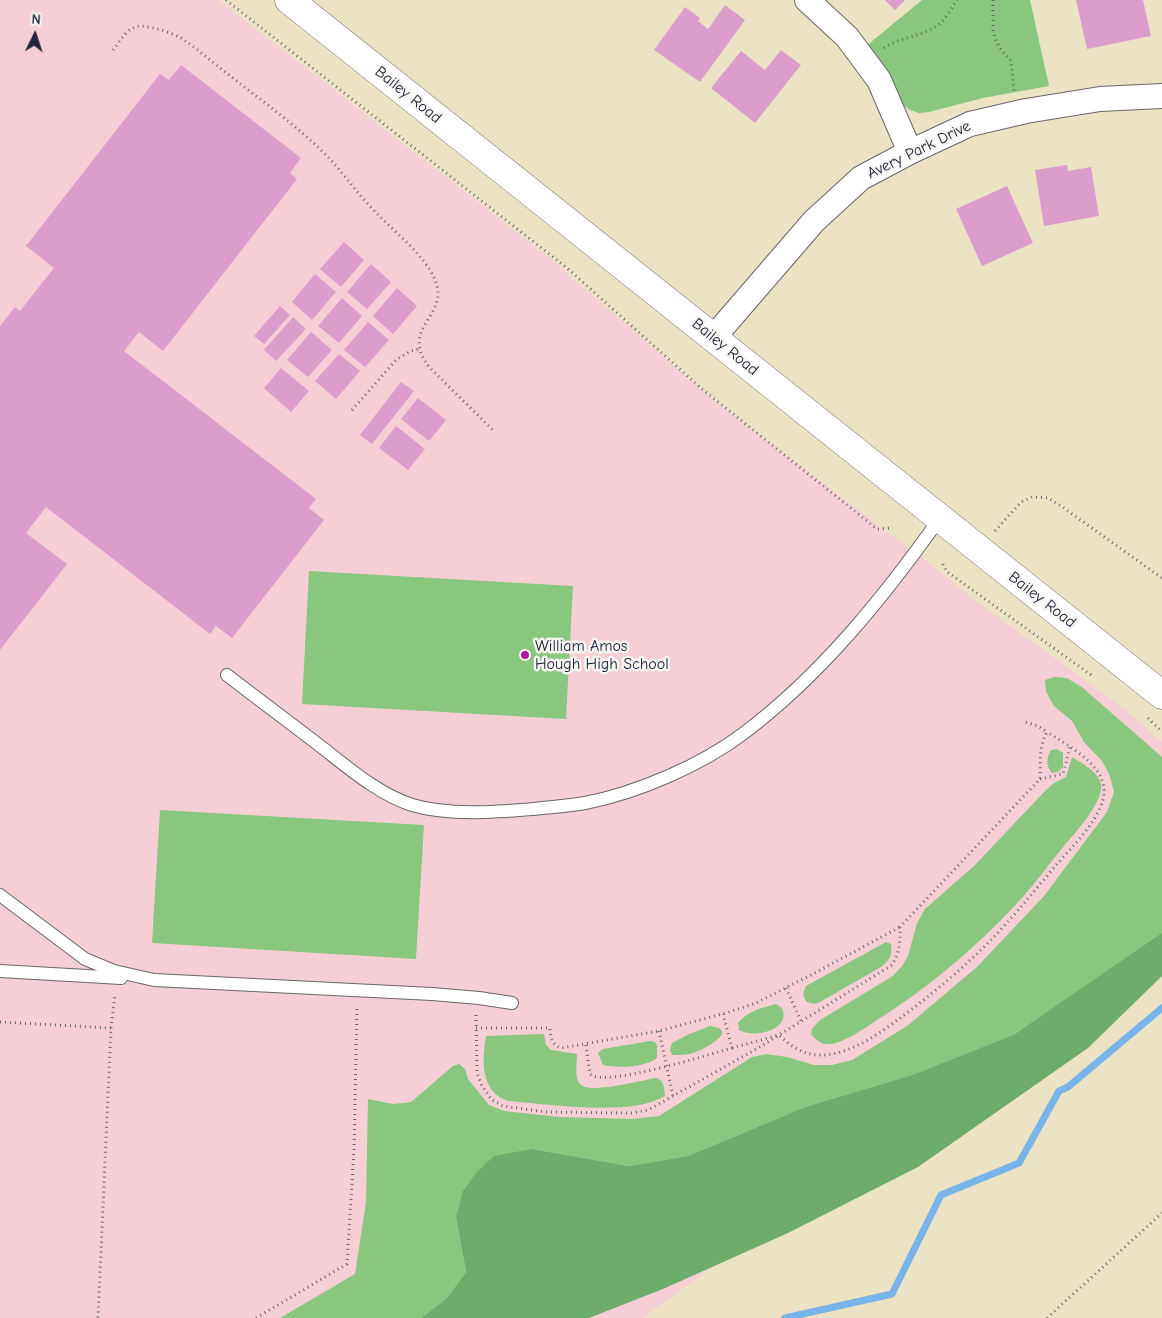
<!DOCTYPE html>
<style>
body{margin:0}
#map{position:relative;width:1162px;height:1318px;overflow:hidden;background:#ece3c4;font-family:"Comic Neue",sans-serif}
canvas{display:block}
.north{position:absolute;left:10px;top:10px;width:50px;height:50px;-webkit-text-stroke:4px #f6f6f2;paint-order:stroke;rotate:4deg;font-size:14px;font-weight:700;line-height:20px;text-align:center;color:#22223b}
.north::after{content:'';display:block;margin:auto;width:18px;height:22px;background:#22223b;clip-path:polygon(50% 0,100% 100%,50% 72%,0 100%)}
</style>
<div id="map">
<canvas width="1162" height="1318"></canvas>
<div class="north">N</div>
</div>
<script>
const c = document.querySelector('canvas').getContext('2d');
c.lineJoin = 'round';
function fillPath(path, color) {
  c.fillStyle = color;
  c.fill(path, 'evenodd');
}
function strokePath(path, color, width, dash) {
  c.strokeStyle = color;
  c.lineWidth = width;
  c.lineCap = dash ? 'butt' : 'round';
  c.setLineDash(dash || []);
  c.stroke(path);
}
function drawText(font, color, halo, rows, align = 'center') {
  c.font = font + ' "Comic Neue",sans-serif';
  c.lineWidth = 5;
  c.setLineDash([]);
  c.textBaseline = 'middle';
  c.strokeStyle = halo;
  c.fillStyle = color;
  for (const [text, x, y, turn = 0] of rows) {
    c.save();
    c.translate(x, y);
    c.rotate((+turn || 0) * Math.PI / 180);
    c.textAlign = isNaN(turn) ? turn : align;
    if (halo) c.strokeText(text, 0, 0);
    c.fillText(text, 0, 0);
    c.restore();
  }
}
fillPath(new Path2D(`
 M0 0H219L545 254 710 397 883 529 915 552 980 604 1122 707 1162 742V944L642 1318H0Z`), '#f6cfd6');
fillPath(new Path2D(`
 M922 0H1030L1049 86 983 98 929 112 919 113 910 110 903 105 865 47Z
 M309 571 573 586 566 719 302 704Z
 M1054 677 1067 678 1083 688 1162 757V938L1015 1034 912 1075 805 1107 688 1156 629 1166 532 1149 456 1217 466 1272 446 1299 421 1318H280L355 1274 366 1202 368 1099 393 1104 411 1102 453 1066 459 1064 465 1069 468 1079 489 1105 504 1111 560 1117 632 1119 659 1116 752 1057 767 1054 787 1057 814 1065H832L852 1060 907 1026 977 967 1044 896 1107 812 1114 792 1110 776 1102 761 1084 742 1072 721 1054 706 1046 692 1045 680Z
 M1057 749 1063 753V767L1058 772 1052 773C1046 766 1046 758 1051 750Z
 M1072 757C1082 763 1099 772 1101 785 1103 803 1075 833 1064 846 1049 864 1035 884 1019 901 979 945 927 989 877 1020 865 1028 844 1043 830 1044 821 1045 816 1040 811 1034L812 1029 820 1020 893 976 902 966 908 956 917 923 925 909 975 865 1046 790 1054 783 1066 777Z
 M160 810 424 825 416 959 152 943Z
 M886 942 891 944C892 956 890 960 881 967L820 1002 814 1004 807 1002C802 996 803 993 806 986Z
 M776 1004 782 1008C792 1030 754 1039 739 1030L738 1023C748 1011 761 1008 776 1004Z
 M710 1026C740 1030 706 1048 696 1052 689 1055 680 1055 672 1055L670 1050 672 1043 687 1035Z
 M544 1034 546 1045 551 1050 577 1054C577 1063 574 1079 581 1085 590 1094 643 1080 656 1078 665 1081 664 1088 665 1096 631 1117 548 1104 508 1101 480 1092 482 1060 486 1036Z
 M650 1041 655 1042 657 1045V1058C644 1068 618 1068 603 1065L598 1053 603 1049Z`), '#88c77d');
fillPath(new Path2D(`
 M1162 933V976L1088 1048 918 1167 788 1233 663 1289 589 1318H421L446 1299 466 1272 456 1217 463 1191 477 1172 494 1156 532 1149 629 1166 688 1156 805 1107 912 1075 1015 1034Z`), '#6eac6c');
strokePath(new Path2D(`
 M785 1318 892 1294 941 1195 1019 1163 1059 1091 1068 1087 1162 1008`), '#78b4ea', 7);
fillPath(new Path2D(`
 M885 0H905L895 10Z
 M1076 0H1143L1151 36 1087 49Z
 M725 5 745 20 700 82 654 50 685 7 700 18 698 21 708 29Z
 M781 50 801 65 755 123 711 88 741 51 765 70Z
 M181 65 301 158 290 173 297 179 163 351 139 332 124 351 316 499 309 508 324 520 232 638 216 626 210 634 46 507 26 533 67 564 0 650V326L15 307 20 311 54 268 26 246 160 74 169 80Z
 M1067 165 1068 171 1091 167 1099 216 1044 226 1035 170Z
 M1007 186 1033 243 982 266 956 209Z
 M344 242 364 260 341 287 320 269Z
 M371 264 391 282 367 309 347 292Z
 M315 274 336 292 312 320 292 302Z
 M397 288 417 306 393 334 373 316Z
 M342 298 362 316 339 343 318 326Z
 M280 306 290 315 264 344 254 336Z
 M293 317 306 329 276 361 264 350Z
 M368 322 389 340 365 367 344 350Z
 M311 332 332 350 308 377 287 360Z
 M339 354 360 371 336 399 315 381Z
 M281 368 309 391 291 412 264 388Z
 M401 382 414 391 372 444 360 435Z
 M418 398 446 420 429 441 401 419Z
 M396 426 425 449 408 470 379 448Z`), '#dc9dcd');
const service = new Path2D(`
 M227 675C259 700 292 724 324 749 351 770 379 794 412 805 449 816 496 812 533 809 550 807 568 806 585 803 637 793 702 765 744 733 821 675 884 597 940 518
 M0 895 85 959 114 971 154 980 432 994 479 998 512 1003
 M0 971 121 978`);
const minor = new Path2D(`
 M807 0 847 37 879 80 910 152
 M713 338 814 221 861 178 910 152 970 124 1026 111 1100 99 1162 96`);
const tertiary = new Path2D(`
 M289 0 1162 695`);
strokePath(service, '#69666b', 14);
strokePath(minor, '#69666b', 26);
strokePath(tertiary, '#69666b', 29);
strokePath(new Path2D(`
 M226 0 567 268 702 389 877 529 893 528
 M993 0V30L995 38 999 47 1011 61 1014 91
 M884 48C900 37 919 37 935 27 945 21 951 9 957 0
 M113 50C121 40 128 26 141 26 154 27 170 32 181 38 198 49 213 63 229 75 262 101 296 125 326 155 341 170 353 188 368 204 388 227 413 244 430 270 459 317 396 323 429 367L494 431
 M352 410 397 359 411 351 419 349
 M995 531 1021 502 1032 497 1048 498 1061 506 1162 578
 M943 564 946 571 1094 677
 M1148 718 1162 732
 M1040 779 1063 774 1070 747
 M786 988 801 1021
 M476 1015 477 1073 481 1084 491 1099 503 1106 547 1112 632 1113 648 1110 758 1048 892 965C900 952 900 942 900 927L1040 779C1041 760 1038 749 1047 732L1038 726 1025 722
 M0 1022 111 1028 98 1318
 M111 1028 115 994
 M476 1028H550C551 1038 551 1044 561 1048L659 1031 729 1012 756 1003 811 975 900 927
 M659 1031 673 1096
 M586 1045 590 1074C603 1088 711 1054 732 1048L723 1014
 M732 1048 779 1035C797 1052 812 1059 837 1053 861 1047 884 1030 903 1016 932 994 961 970 987 944 1012 919 1034 891 1057 864 1073 846 1106 814 1104 789 1102 763 1067 745 1047 732
 M256 1318 347 1264 354 1149 357 1008
 M1047 1318 1162 1213`), '#69666b', 3, [1, 4]);
strokePath(service, '#fff', 12);
strokePath(minor, '#fff', 24);
strokePath(tertiary, '#fff', 28);
for (const [x, y, r, color] of [
 [525,655,5,"#b5179e"]
]) {
  const dot = new Path2D();
  dot.arc(x, y, r, 0, 2 * Math.PI);
  c.fillStyle = color;
  c.fill(dot);
  strokePath(dot, '#f6f6f2', 2);
}
drawText('16px', '#22223b', '#f6f6f2', [
 ["Bailey Road",408,95,39],
 ["Avery Park Drive",919,150,-26],
 ["Bailey Road",725,347,39],
 ["Bailey Road",1042,600,38]
]);
drawText('16px', '#22223b', '#f6f6f2', [
 ["William Amos",535,646],
 ["Hough High School",535,664]
], 'left');
</script>
